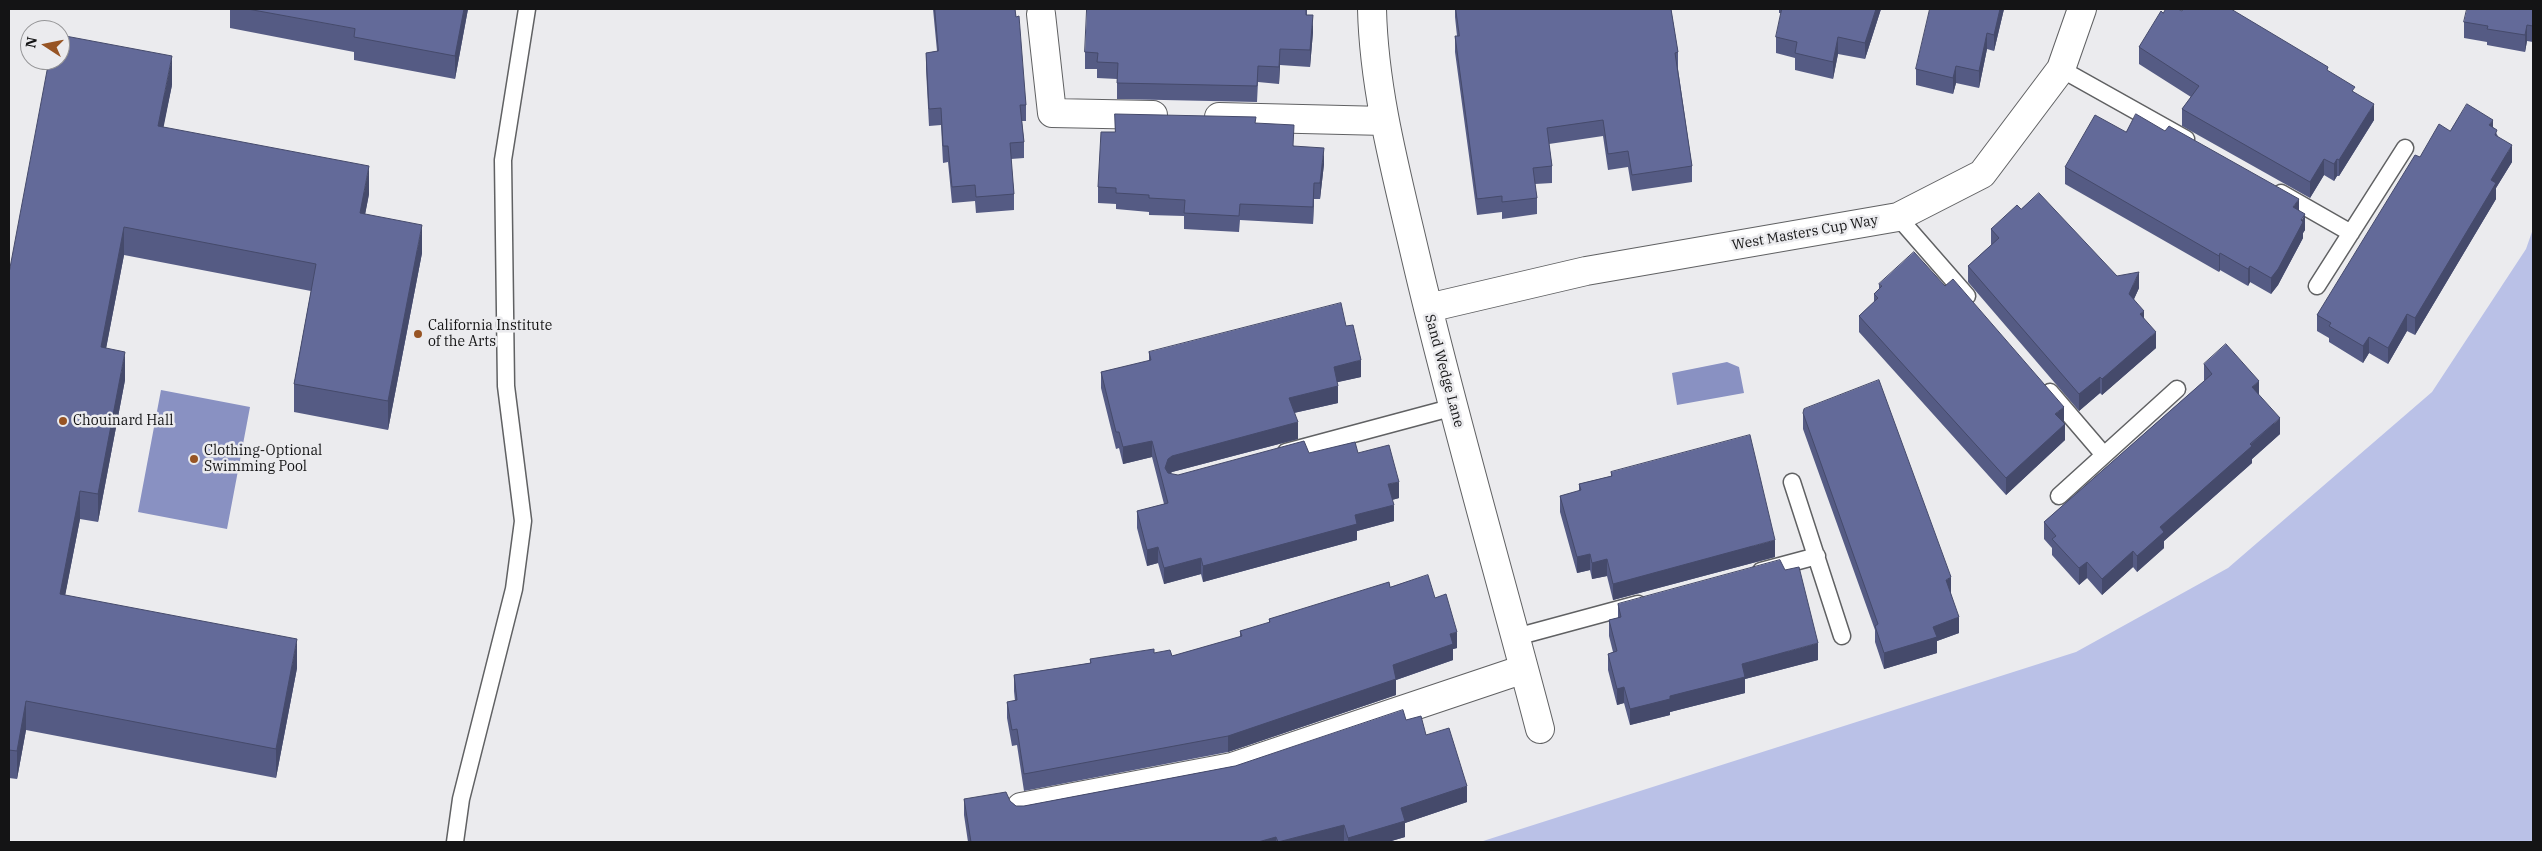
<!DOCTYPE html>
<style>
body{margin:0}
#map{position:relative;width:2542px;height:851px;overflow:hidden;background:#ebebee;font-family:"IBM Plex Serif",serif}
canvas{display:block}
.frame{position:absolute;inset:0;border:10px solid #141415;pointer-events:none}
.north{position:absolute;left:20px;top:20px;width:50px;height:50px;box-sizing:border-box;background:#ebebee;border:1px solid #959597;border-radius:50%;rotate:281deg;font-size:14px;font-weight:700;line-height:20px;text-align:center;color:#141415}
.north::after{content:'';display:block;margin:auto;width:18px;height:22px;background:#975424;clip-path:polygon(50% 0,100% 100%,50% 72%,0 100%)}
</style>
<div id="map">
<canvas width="2542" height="851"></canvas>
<div class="frame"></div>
<div class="north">N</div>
</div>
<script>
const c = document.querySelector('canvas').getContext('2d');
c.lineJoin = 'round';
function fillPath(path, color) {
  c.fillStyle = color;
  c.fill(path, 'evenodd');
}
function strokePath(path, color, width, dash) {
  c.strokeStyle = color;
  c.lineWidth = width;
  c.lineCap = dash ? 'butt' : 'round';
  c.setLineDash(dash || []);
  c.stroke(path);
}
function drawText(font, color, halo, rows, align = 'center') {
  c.font = font + ' "IBM Plex Serif",serif';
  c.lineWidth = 5;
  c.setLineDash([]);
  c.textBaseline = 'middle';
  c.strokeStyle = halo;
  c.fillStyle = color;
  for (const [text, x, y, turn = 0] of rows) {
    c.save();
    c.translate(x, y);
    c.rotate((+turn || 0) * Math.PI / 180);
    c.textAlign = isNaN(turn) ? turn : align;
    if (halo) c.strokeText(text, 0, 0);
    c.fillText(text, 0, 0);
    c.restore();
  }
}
fillPath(new Path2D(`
 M2533 229V842H1480L2076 652 2228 568 2432 392 2526 249Z`), '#bac1e7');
fillPath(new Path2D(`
 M1727 362 1739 367 1744 393 1677 405 1672 373Z
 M161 390 250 407 227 529 138 512Z`), '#8991c2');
const lane = new Path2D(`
 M2061 69 2186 139
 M2281 193 2351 233
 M1898 217 1967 296
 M2317 286 2405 148
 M2050 392 2104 455
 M1286 452 1454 407
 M1792 482 1842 636
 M2059 496 2177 389
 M1761 571 1817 556
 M1516 637 1638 604
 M455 842 461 799 514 589 523 521 506 386 503 160 527 9`);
const street = new Path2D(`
 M1372 9C1374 93 1397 176 1416 258 1453 416 1499 572 1540 729
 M1041 14 1052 113 1153 115
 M1219 117 1385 121
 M1428 308 1586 271 1898 217 1982 174 2061 69 2082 9
 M1021 807 1232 767 1524 669`);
strokePath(lane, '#606163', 19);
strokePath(street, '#606163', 30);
strokePath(lane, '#fff', 16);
strokePath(street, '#fff', 28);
fillPath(new Path2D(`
 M230 9H468L455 79 354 60V52L230 28Z
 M933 9H1015L1026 105V121H1022L1024 142V158L1011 159 1014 194V210L976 213 975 201 952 203 948 162 943 163 941 125 929 126 926 69V53L937 51Z
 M1307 9V15L1313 32 1310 67 1280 65 1279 84 1258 82 1257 102 1117 99V79L1097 78V69H1085V52Z
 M1455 9H1671L1678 52V69L1692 166V182L1632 191 1628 167 1608 170 1603 136 1549 144 1552 166V183L1535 184 1537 198V214L1502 219V212L1477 215 1455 52V36H1457L1455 17Z
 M1779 9H1881L1865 59 1838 54 1833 79 1795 70V58L1776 53V37L1781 13H1779Z
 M1930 9H2004L1994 51 1987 49 1979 88 1956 83 1953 94 1916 85V69Z
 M2533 9V42L2527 41 2525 52 2487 45V42L2464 38V22Z
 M2182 11 2328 71 2355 93 2374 120 2339 176H2337L2334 181 2324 175 2310 198 2182 126V109L2191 97 2139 64V47L2163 13Z
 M172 85 163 127 369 194 365 214 422 253 388 430 294 412V384L311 291 124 255 106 348 125 380 98 522 80 519 65 595 297 668 276 778 26 730 17 779 9 778V273Z
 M1256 123 1324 164 1320 199H1314L1313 224 1240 220 1239 232 1184 229V216L1149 215V212L1116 209V204L1098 203V187L1115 132Z
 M2493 127 2512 162 2496 188V199L2415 335 2407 331 2388 364 2369 353 2363 363 2329 342V338L2317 331V315L2420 157 2450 131Z
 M2126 132 2299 210 2305 230 2303 233V238L2278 285 2271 294 2250 282 2248 286 2220 270 2219 272 2065 184V167Z
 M2021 209 2117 276 2139 288 2134 299 2144 318 2156 348 2102 395 2100 393 2079 411 1968 282V266L1991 245V229Z
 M1879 284 2064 423 2065 440 2006 495 1859 332V316L1874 302V294L1879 289Z
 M1346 326 1361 377 1337 382 1338 403 1294 413 1298 439 1172 472 1170 474 1178 475 1309 453H1358L1399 498 1392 500 1394 521 1357 531V540L1203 582 1201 574 1164 584 1158 563 1147 566 1137 528V511L1164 504 1152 457 1123 464 1119 448 1116 449 1101 388V372L1149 361V352Z
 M2204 364 2259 395 2280 434 2252 459V463L2164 541V548L2137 572 2133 567 2102 595 2087 578 2079 585 2052 555V548L2044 539V522L2204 381Z
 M1803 413 1951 594 1959 633 1937 641V653L1884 669 1875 642V630L1803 429Z
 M1611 472 1775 557 1613 600 1607 576 1592 579 1590 570 1577 573 1560 512V496L1579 491V484L1611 476Z
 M1390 587 1435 598 1457 648 1453 649V660L1396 680V695L1228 752 1024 791 1017 745 1012 746 1007 718V702L1015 701 1014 691V675L1090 663V659L1154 653 1172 656 1240 637V631L1269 623V619Z
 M1618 604 1818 660 1745 679V693L1670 712V715L1630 725 1624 703 1617 705 1608 670V654L1613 652 1609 636V620L1618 618Z
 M1406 720 1426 735 1467 802 1405 823V837L1388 842H1344V841L1340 842H968L964 815V799L1010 801 1016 806H1024L1235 766Z`), '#555b84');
fillPath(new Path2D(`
 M464 9H468L455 79V56Z
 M1876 9H1881L1865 59V43Z
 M2000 9H2004L1994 51V35Z
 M1313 15V32L1310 67V50Z
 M2527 25V41L2525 52V35Z
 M1987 33V49L1979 88V71Z
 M1838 37V54L1833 79V62Z
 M1280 49V65L1279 84V67Z
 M172 56V85L158 155V126Z
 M1956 66V83L1953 94V78Z
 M2374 104V120L2339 176V160Z
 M2493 120V136L2489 125Z
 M2512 145V162L2496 188V199L2415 335V318L2491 180Z
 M1324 148V164L1320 199V183Z
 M2324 159V175L2310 198V182Z
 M2337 159V176L2334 181V164Z
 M369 166V194L360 241V213Z
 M1314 183V199L1313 224V207Z
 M2299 199V215L2293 207Z
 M2305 214V230L2303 233V238L2278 285 2271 294V278Z
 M422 225V253L388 430V401Z
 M124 227V255L101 375V347Z
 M2220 253V270L2219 272V256Z
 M2250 266V282L2248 286V269Z
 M2139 272V288L2129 310V294Z
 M2144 311V327L2140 314Z
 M2407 314V331L2388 364V348Z
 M2156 332V348L2102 395V379Z
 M2369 337V353L2363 363V346Z
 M125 352V380L98 522V494Z
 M1361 360V377L1334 383V367Z
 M2100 377V393L2079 411V394Z
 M2259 381V398L2252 387Z
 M1338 386V403L1289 414V398Z
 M2064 407V424L2055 414Z
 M2280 418V434L2252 459V463L2164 541V548L2137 572V556L2160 527Z
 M1298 422V439L1172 472 1168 475 1165 468 1168 459 1172 456Z
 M2065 424V440L2006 495V478Z
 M1152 441V457L1123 464V447Z
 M1399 482V498L1388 501V484Z
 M80 491V519L60 622V594Z
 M1394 505V521L1357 531V540L1203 582V566L1355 515Z
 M1775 540V557L1613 600V584Z
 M1158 547V563L1147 566V550Z
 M2133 551V567L2102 595V579Z
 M1590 554V570L1577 573V557Z
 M1201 558V574L1164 584V568Z
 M1607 559V576L1592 579V563Z
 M2087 562V578L2079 585V568Z
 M1951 577V594L1946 596V580Z
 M1959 617V633L1937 641V653L1884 669V653L1933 627Z
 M1457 632V648L1453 649V660L1396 680V695L1228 752V736L1393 665 1450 634Z
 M297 639V668L276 778V749Z
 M1818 643V660L1745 679V693L1670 712V715L1630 725V709L1670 696 1742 664Z
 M1624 687V703L1617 705V689Z
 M26 701V730L17 779V751Z
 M1467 786V802L1405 823V837L1388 842H1348V838L1401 808Z
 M1344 825V841L1340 842H1278Z
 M1276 837V842H1258Z`), '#454a6b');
const building = new Path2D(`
 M248 9H464L455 56 354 37 355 29Z
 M935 9H1015L1016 17 1019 16 1026 105H1020L1024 142 1010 143 1014 194 976 197 975 185 952 187 948 146H943L941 108 929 109 926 53 938 51Z
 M1087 9H1306V15H1313L1310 50 1280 49 1279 67 1258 66 1257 86 1117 83 1118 63 1097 62 1098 53 1085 52Z
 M1456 9H1671L1678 52 1675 53 1692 166 1632 175 1628 151 1608 154 1603 120 1547 128 1552 166 1533 168 1537 198 1502 202V196L1477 199 1455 36H1459Z
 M1782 9H1876L1865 43 1838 37 1833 62 1795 53 1797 42 1776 37Z
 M1930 9H2000L1994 35 1987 33 1979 71 1956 66 1953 78 1916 69Z
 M2166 9H2178L2182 11 2183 9H2231L2328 67 2327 70 2355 87 2352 91 2374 104 2339 160 2337 159 2334 164 2324 159 2310 182 2182 109 2199 86 2139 47 2161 11 2163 13Z
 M2467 9H2533V26L2527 25 2525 35 2487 29 2488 26 2464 22Z
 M60 35 172 56 158 126 369 166 360 213 422 225 388 401 294 384 316 264 124 227 101 347 125 352 98 494 80 491 60 594 297 639 276 749 26 701 17 751 9 750V273L49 60H60Z
 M2467 104 2493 120 2489 125 2497 130 2495 135 2512 145 2491 180 2496 183 2415 318 2407 314 2388 348 2369 337 2363 346 2329 326 2331 323 2317 315 2415 155 2420 157 2439 124 2450 131Z
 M1115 114 1256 117 1255 123 1294 125 1293 146 1324 148 1320 183H1314L1313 207 1240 204 1239 216 1184 213 1185 200 1149 198V195L1116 193V188L1098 187 1101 132H1115Z
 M2136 114 2165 131 2169 126 2299 199 2293 207 2305 214 2301 220 2303 222 2278 269 2271 278 2250 266 2248 269 2220 253 2219 256 2065 167 2095 115 2126 132Z
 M2039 193 2117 276 2139 272 2129 294 2144 311 2140 314 2156 332 2102 379 2100 377 2079 394 1968 266 1999 238 1991 229 2017 205 2021 209Z
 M1914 252 1945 286 1953 279 2064 407 2055 414 2065 424 2006 478 1859 316 1878 298 1874 294 1882 286 1879 284Z
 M1341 303 1346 326 1353 325 1361 360 1334 367 1338 386 1289 398 1298 422 1172 456 1168 459 1165 468 1168 473 1178 475 1304 441 1309 453 1355 442 1358 453 1389 445 1399 482 1388 484 1394 505 1355 515 1357 524 1203 566 1201 558 1164 568 1158 547 1147 550 1137 511 1168 503 1152 441 1123 447 1119 432H1116L1101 372 1151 360 1149 352Z
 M2226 344 2259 381 2252 387 2280 418 2250 444 2252 446 2160 527 2164 532 2137 556 2133 551 2102 579 2087 562 2079 568 2052 539 2056 536 2044 522 2212 374 2204 364Z
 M1879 380 1951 577 1946 580 1959 617 1933 627 1937 637 1884 653 1875 626 1878 624 1803 413 1804 409Z
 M1750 435 1775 540 1613 584 1607 559 1592 563 1590 554 1577 557 1560 496 1581 490 1579 484 1612 476 1611 472Z
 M1780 560 1785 570 1799 567 1818 643 1742 664 1745 677 1670 696V699L1630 709 1624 687 1617 689 1608 654 1617 651 1609 620 1621 617 1618 604Z
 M1428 575 1435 598 1446 594 1457 632 1450 634 1453 644 1393 665 1396 679 1228 736 1024 774 1017 729 1012 730 1007 702 1017 700 1014 675 1091 663 1090 659 1154 649V653L1170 650 1172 656 1242 636 1240 631 1270 622 1269 619 1389 582 1390 587Z
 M1403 710 1406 720 1421 716 1426 735 1449 728 1467 786 1401 808 1405 821 1348 838 1344 825 1278 842 1276 837 1258 842H971L964 799 1006 792 1010 801 1016 806H1024L1235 766Z`);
fillPath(building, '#636a99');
strokePath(building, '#454a6b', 1);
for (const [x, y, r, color] of [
 [418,334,5,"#975424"],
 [63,421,5,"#975424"],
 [194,459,5,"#975424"]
]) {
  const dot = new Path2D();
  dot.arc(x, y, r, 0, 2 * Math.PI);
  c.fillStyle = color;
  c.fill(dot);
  strokePath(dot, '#ebebee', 2);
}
drawText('14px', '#141415', '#ebebee', [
 ["West Masters Cup Way",1805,233,-10],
 ["Sand Wedge Lane",1444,371,75]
]);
drawText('14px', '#141415', '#ebebee', [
 ["California Institute",428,326],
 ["of the Arts",428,342],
 ["Chouinard Hall",73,421],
 ["Clothing-Optional",204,451],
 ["Swimming Pool",204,467]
], 'left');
</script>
